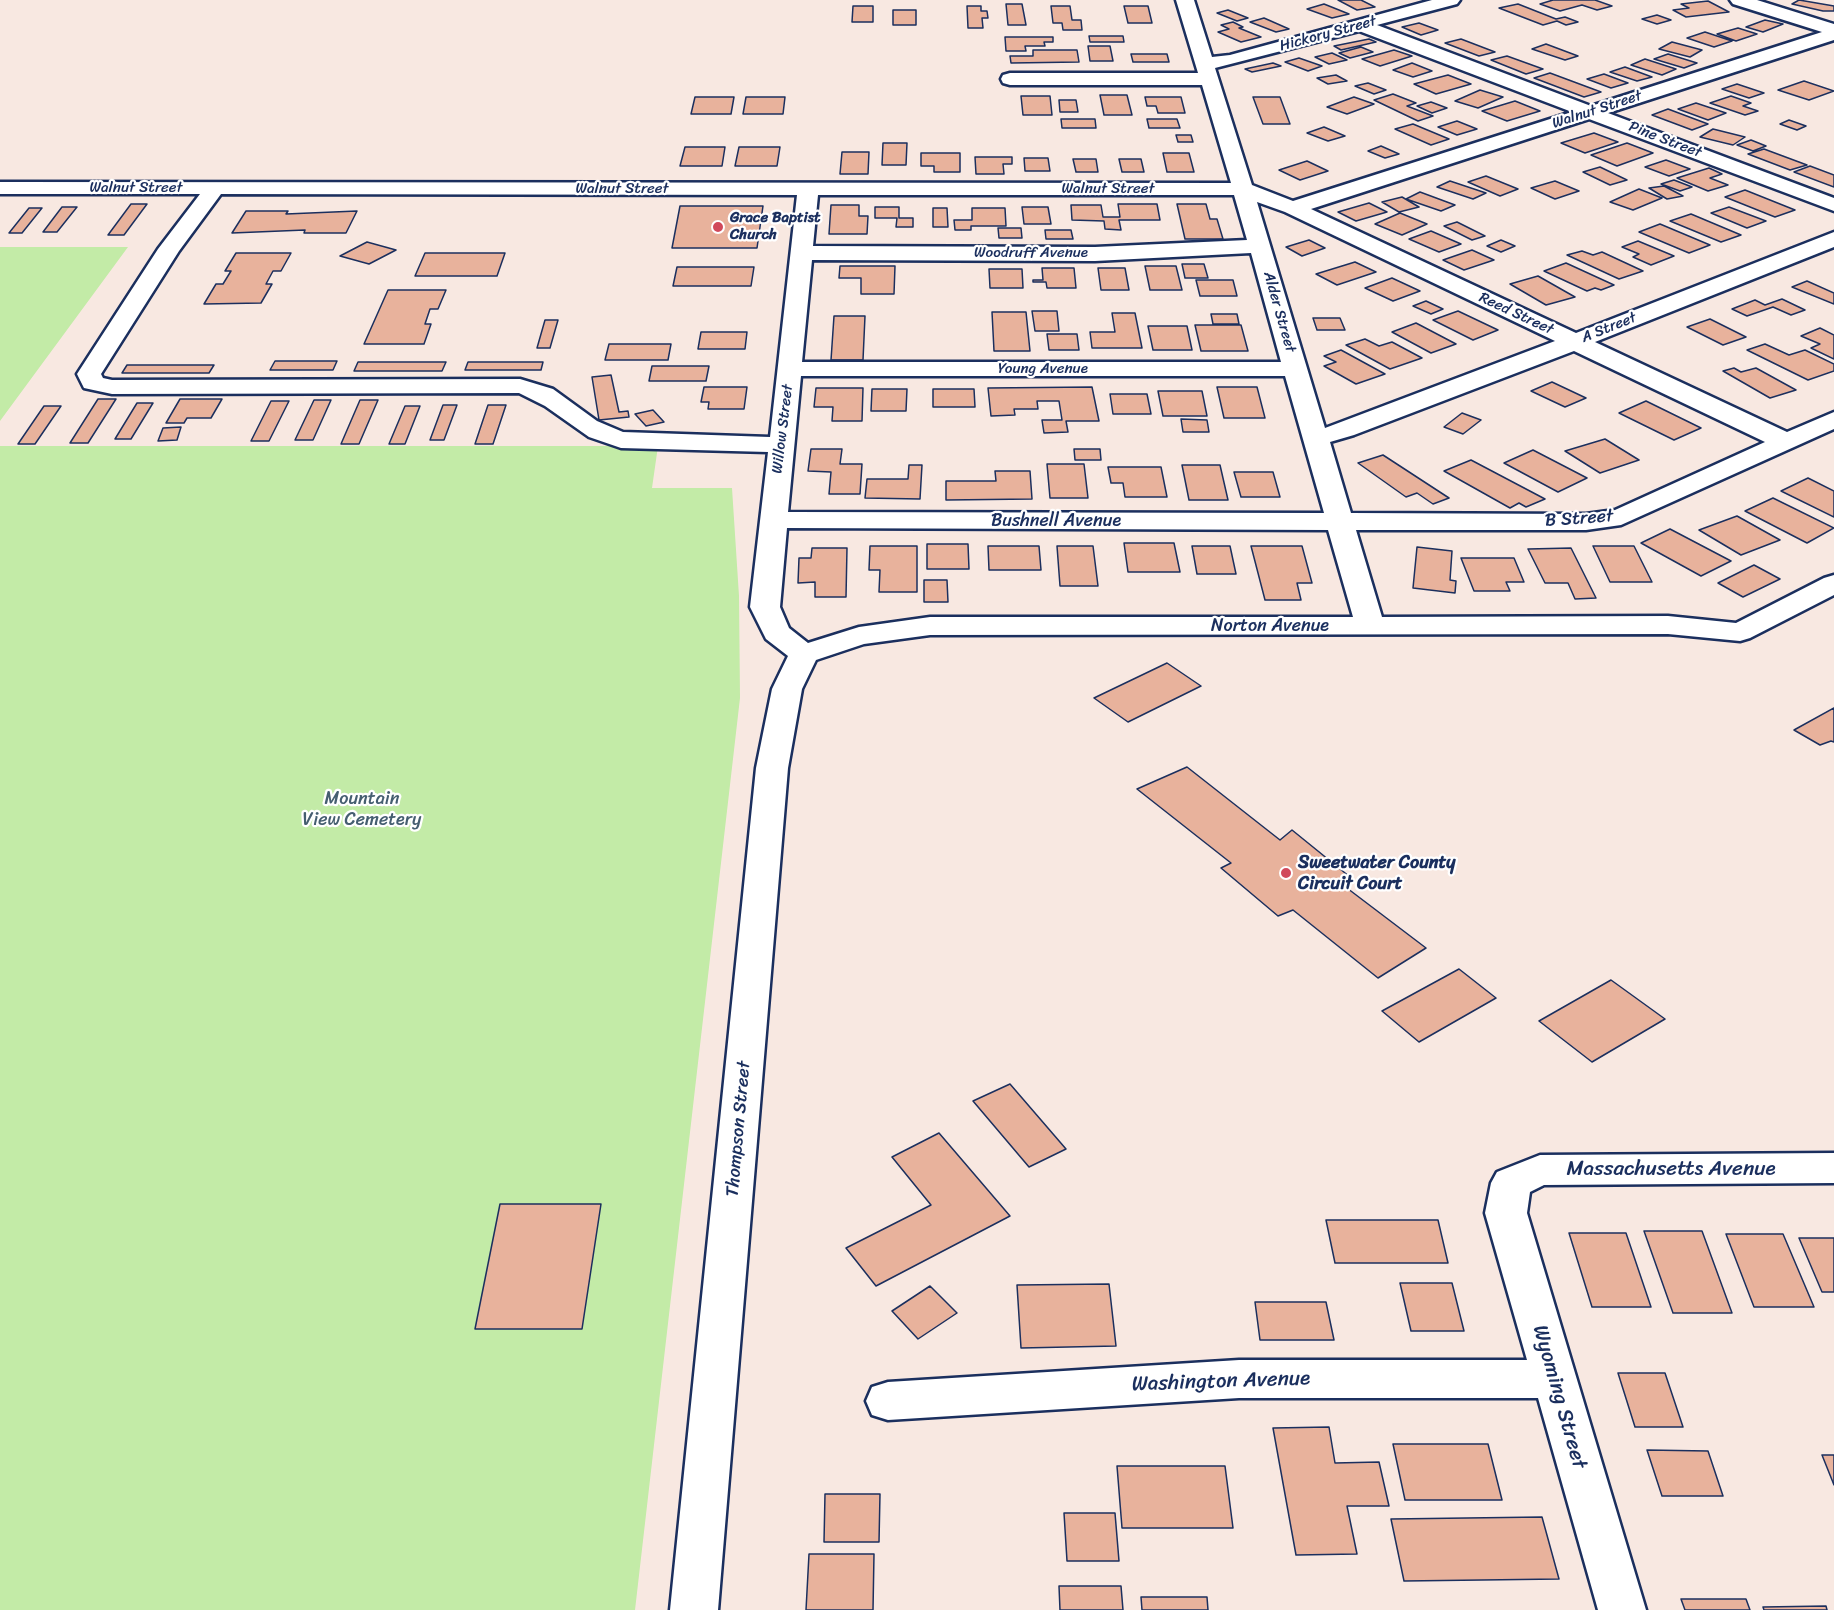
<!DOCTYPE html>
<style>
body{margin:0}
canvas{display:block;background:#f8e8e1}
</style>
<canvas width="1834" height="1610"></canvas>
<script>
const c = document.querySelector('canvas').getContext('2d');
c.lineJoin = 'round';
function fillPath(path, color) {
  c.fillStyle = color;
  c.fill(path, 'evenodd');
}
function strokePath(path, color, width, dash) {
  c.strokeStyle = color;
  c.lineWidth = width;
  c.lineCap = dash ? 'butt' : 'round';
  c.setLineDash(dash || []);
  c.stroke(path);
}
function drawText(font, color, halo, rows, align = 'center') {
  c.font = font + ' Sriracha,sans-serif';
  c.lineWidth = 4.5;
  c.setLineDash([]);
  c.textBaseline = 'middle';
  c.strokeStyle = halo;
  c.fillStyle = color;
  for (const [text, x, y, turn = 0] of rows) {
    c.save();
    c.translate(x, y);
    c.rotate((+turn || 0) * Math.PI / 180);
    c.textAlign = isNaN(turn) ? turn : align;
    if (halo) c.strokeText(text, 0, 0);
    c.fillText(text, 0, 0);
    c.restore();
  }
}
fillPath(new Path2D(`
 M0 247H128L0 421Z
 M0 446H658L652 488H732L739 596 740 698 635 1610H0Z`), '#c3eba7');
const building = new Path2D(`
 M1338 0H1361L1375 7 1357 10Z
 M1553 0H1595L1612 6 1597 10 1582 5 1560 11 1540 4Z
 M1799 0 1834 6V11H1823L1792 4Z
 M1708 1 1729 12 1686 17 1673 10 1689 8 1681 4Z
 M1006 4H1022L1026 25H1008Z
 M1324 4 1349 14 1332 18 1307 9Z
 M1518 4 1556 19 1565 17 1578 22 1566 25 1557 21 1543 25 1499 8Z
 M853 6H873V22H852Z
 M967 6H981V11H987L988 18H982L983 28H968Z
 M1051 6H1070L1072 20H1081L1082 30H1063L1062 23H1053Z
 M1124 6H1148L1152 23H1128Z
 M893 10H916V25H893Z
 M1228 10 1248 18 1237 21 1217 13Z
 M1657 15 1671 20 1657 24 1642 19Z
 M1264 18 1289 29 1276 32 1250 22Z
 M1765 20 1783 24 1763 32 1746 27Z
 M1233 22 1243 27 1239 28 1261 37 1241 42 1218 32 1229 29 1221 25Z
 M1419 23 1438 30 1421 35 1402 27Z
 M1738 28 1757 34 1736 41 1717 34Z
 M1705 32 1732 41 1714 47 1687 38Z
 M1089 36H1123L1124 42H1090Z
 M1005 37H1053V42H1044L1045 46H1025L1026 51H1006Z
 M1369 39 1376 42 1341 50 1334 46Z
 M1461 39 1495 52 1479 56 1445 43Z
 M1672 42 1702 50 1690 57 1659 49Z
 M1546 44 1578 56 1565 60 1532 49Z
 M1088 46H1110L1113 61H1090Z
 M1361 47 1373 52 1350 58 1339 53Z
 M1033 50H1077L1079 62 1011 63 1010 56H1033Z
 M1394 50 1412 56 1380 66 1362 59Z
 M1332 53 1347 60 1329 64 1315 57Z
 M1131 54H1167L1169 62H1133Z
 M1668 54 1697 63 1684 68 1654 59Z
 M1507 56 1543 69 1526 74 1491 60Z
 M1299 58 1322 66 1308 71 1285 62Z
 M1645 59 1676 69 1662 75 1631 65Z
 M1273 63 1281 66 1252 72 1245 69Z
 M1412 63 1432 71 1413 77 1393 70Z
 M1625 67 1652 77 1637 81 1610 72Z
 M1550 73 1601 92 1584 97 1534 78Z
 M1604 74 1628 83 1611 88 1587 79Z
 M1336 75 1347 81 1328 84 1317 78Z
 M1448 75 1471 84 1436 94 1414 84Z
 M1804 81 1834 91 1809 100 1778 90Z
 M1368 83 1386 90 1374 94 1355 86Z
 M1737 84 1764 93 1749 98 1722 89Z
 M1480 90 1503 97 1478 108 1455 101Z
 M1393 94 1416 103 1407 106 1433 116 1418 121 1374 100Z
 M1100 95H1127L1132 115H1104Z
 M1021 96H1050L1052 115H1023Z
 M1731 96 1751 103 1743 106 1758 111 1745 115 1710 103Z
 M695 97H734L731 114H691Z
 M746 97H785L783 114H743Z
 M1145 97H1181L1185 113H1158L1156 106H1147Z
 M1253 97H1280L1290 124H1263Z
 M1354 97 1374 104 1347 114 1327 107Z
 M1059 100H1076L1078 112H1060Z
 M1515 101 1540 111 1507 121 1482 111Z
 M1431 102 1447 108 1432 113 1417 106Z
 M1696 103 1726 113 1708 120 1678 109Z
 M1668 109 1708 124 1692 130 1652 115Z
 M1061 119H1095L1096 128H1062Z
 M1147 119H1177L1180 128H1149Z
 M1789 120 1806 126 1797 130 1780 124Z
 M1457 121 1477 129 1457 135 1438 127Z
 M1413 124 1449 139 1431 145 1395 129Z
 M1324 127 1345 136 1328 141 1307 133Z
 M1713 129 1745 137 1733 145 1700 137Z
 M1594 133 1618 142 1585 153 1561 143Z
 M1176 135H1191L1193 142H1178Z
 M1751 140 1766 146 1753 151 1737 145Z
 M883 143H907L906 165H882Z
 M1627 143 1653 153 1617 166 1591 155Z
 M1381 146 1399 154 1385 158 1368 151Z
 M685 147H725L722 166H680Z
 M739 147H780L777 166H735Z
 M1764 149 1807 165 1790 170 1748 154Z
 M842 152H869L868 174H840Z
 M921 153H960V172H934V166H921Z
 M1163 153H1189L1194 172H1167Z
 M975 157H1012V164H1003L1004 174H976Z
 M1024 158H1048L1050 171H1025Z
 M1073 159H1096L1098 172H1076Z
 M1119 159H1141L1144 172H1122Z
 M1666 160 1690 169 1669 176 1645 167Z
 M1307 161 1328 171 1300 180 1279 170Z
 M1810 166 1834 175V187L1794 172Z
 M1600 167 1627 180 1610 185 1583 172Z
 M1709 168 1722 174 1710 178 1728 185 1708 191 1677 178Z
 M1486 176 1518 189 1500 196 1468 182Z
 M1674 180 1692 187 1680 191 1661 184Z
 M1450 181 1486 193 1473 199 1437 187Z
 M1555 181 1579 191 1555 199 1531 188Z
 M1664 186 1683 196 1667 199 1649 188Z
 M1639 189 1662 198 1633 210 1610 202Z
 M1745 190 1795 210 1775 217 1725 197Z
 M1420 192 1455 205 1441 211 1406 199Z
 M1402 197 1419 207 1399 212 1382 202Z
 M1369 203 1387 212 1356 221 1338 212Z
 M131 204H147L124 235H108Z
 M1118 204H1157L1160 220H1119L1121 230 1105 229 1104 221 1072 220 1071 205H1101L1103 217H1120Z
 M1177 204H1206L1210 219H1217L1223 239H1185Z
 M831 205H859V216H868L867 234H829Z
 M680 206H763L757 248H672Z
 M62 207H77L57 232H43Z
 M875 207H899V218H913V227H896L897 218H875Z
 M1022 207H1048L1051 224H1024Z
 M1729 207 1766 221 1747 228 1711 213Z
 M29 208H42L22 233H9Z
 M933 208H947L948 227H933Z
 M972 208H1005L1006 226H971V230H955L954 220H972Z
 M246 211H288L286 214 357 211 346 233H304L305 230 232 233Z
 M1400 213 1427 224 1402 235 1375 224Z
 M1691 214 1741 235 1721 242 1670 221Z
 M1457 222 1485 236 1472 240 1444 226Z
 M1660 224 1710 245 1689 253 1639 232Z
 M998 228H1021L1022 238H999Z
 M1045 230H1071L1073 239H1046Z
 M1431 231 1461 244 1439 252 1409 239Z
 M1309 240 1325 248 1302 256 1286 247Z
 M1501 240 1515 246 1501 252 1487 246Z
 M1638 241 1674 256 1651 265 1633 257 1639 254 1622 247Z
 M367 242 396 250 369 264 340 256Z
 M1472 250 1494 260 1464 270 1443 260Z
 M1582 251 1593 255 1602 252 1643 271 1619 279 1567 255Z
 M236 253H291L281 271H273L266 284H272L261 303 204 304 216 284H223L231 271H225Z
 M425 253H505L497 276H415Z
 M1355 262 1376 272 1337 285 1316 274Z
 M1566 263 1614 285 1601 290 1595 288 1587 291 1544 271Z
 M1182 264H1204L1208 278H1185Z
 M840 266H895L894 294H861V278H839Z
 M1145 266H1176L1182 290H1150Z
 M677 267H754L751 286H673Z
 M1042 268H1074L1076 288H1047L1046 282H1033V280H1043Z
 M1098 268H1125L1129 290H1101Z
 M989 269H1022L1023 288H990Z
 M1538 276 1575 297 1546 305 1510 284Z
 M1392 278 1420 291 1393 301 1365 288Z
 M1196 280H1233L1237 296H1200Z
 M1807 281 1834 293V304L1792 287Z
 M388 290H446L438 309H430L425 324H431L424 344H364Z
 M1782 299 1805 310 1791 315 1773 307 1747 316 1732 309 1755 300 1765 305Z
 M1426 301 1443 309 1431 314 1413 306Z
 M1032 311H1057L1059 331H1035Z
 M1458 311 1498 330 1473 340 1433 320Z
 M992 312H1026L1030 351H994Z
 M1112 313H1135L1142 348H1092L1090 332H1115Z
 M1211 314H1237L1239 324H1213Z
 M834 316H865L863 360H831Z
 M1313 318H1340L1345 330H1317Z
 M1710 319 1746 337 1723 345 1687 327Z
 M545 320H558L550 348H537Z
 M1416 323 1456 344 1431 353 1392 332Z
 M1195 325H1241L1248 351H1201Z
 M1148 326H1187L1192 350H1153Z
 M1820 328 1834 335V359L1811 348 1820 344 1801 336Z
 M701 332H747L745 349H698Z
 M1047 334H1077L1079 350H1049Z
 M1365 339 1379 346 1392 342 1422 358 1390 369 1346 345Z
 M609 344H671L668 360H605Z
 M1765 344 1789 355 1805 350 1834 364V371L1808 380 1747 350Z
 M1341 350 1385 374 1356 384 1324 366 1336 362 1324 356Z
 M275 361H337L333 370H270Z
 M358 362H446L442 371H354Z
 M468 362H543L541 370H465Z
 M127 365H214L209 373H122Z
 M652 366H709L706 381H649Z
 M1734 368 1741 372 1756 368 1796 390 1770 398 1723 371Z
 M611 375 619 412 628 411 629 417 599 420 592 377Z
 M1552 382 1586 398 1565 407 1531 391Z
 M704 387H747L744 409H708L709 402H701Z
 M1092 387 1099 421H1066L1068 432 1044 433 1042 420H1062L1059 401H1037L1038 409H1014L1015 415 991 416 988 388Z
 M1217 387H1257L1265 418H1224Z
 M816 388H863L862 421H832L833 407H814Z
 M872 389H907L906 411H871Z
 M933 389H974L975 407H933Z
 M1158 391H1202L1207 416H1163Z
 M1110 394H1147L1151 414H1113Z
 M98 399H116L88 443H70Z
 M180 399H222L211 418H187L184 423H166Z
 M314 400H331L313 440H295Z
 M360 400H378L359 444H341Z
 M271 401H289L269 441H251Z
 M1646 401 1701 428 1674 440 1619 413Z
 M137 403H153L131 439H115Z
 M443 405H457L444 440H430Z
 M488 405H506L493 444H475Z
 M44 406H61L35 444H18Z
 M405 406H420L405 444H389Z
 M653 410 664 422 646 426 635 414Z
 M1462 413 1481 420 1463 434 1444 427Z
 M1181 419 1207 420 1209 432H1183Z
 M181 427 177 440 158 441 163 428Z
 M1605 439 1639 460 1600 473 1565 451Z
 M811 449H842L840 464H862L860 494H829L831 472 808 471Z
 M1074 449H1100L1101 460H1075Z
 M1533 450 1587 478 1558 492 1504 463Z
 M1383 455 1449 498 1433 504 1417 493 1406 497 1358 463Z
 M1471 460 1545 499 1526 507 1519 503 1510 508 1444 471Z
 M1047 464H1084L1088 498H1050Z
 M909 465H922L920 499 865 498 867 479H908Z
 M1182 465H1220L1228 500H1189Z
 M1108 467H1161L1167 497H1125L1123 483H1111Z
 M995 471H1030L1032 499 946 500V481H996Z
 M1234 472H1273L1280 497H1241Z
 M1808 478 1834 491V517L1781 491Z
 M1773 498 1834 528 1807 543 1745 511Z
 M1737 516 1780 540 1741 555 1699 530Z
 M1670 529 1731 561 1701 576 1641 543Z
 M1124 543H1174L1180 572H1128Z
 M927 544H968L969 569H927Z
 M870 546H917V592H879L880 570H869Z
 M988 546H1039L1041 570H989Z
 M1057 546H1093L1098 586H1060Z
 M1192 546H1230L1236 574H1197Z
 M1251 546H1302L1312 583H1297L1301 600H1265Z
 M1593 546H1634L1652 582H1610Z
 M1417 547 1452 551 1450 580 1456 581 1455 593 1413 588Z
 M812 548H847L846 597H815V582L798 583 799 558H811Z
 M1571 548 1596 598 1575 599 1568 583H1545L1528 549Z
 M1461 558H1514L1524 582H1506L1510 591H1474Z
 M1754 565 1780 579 1743 597 1718 583Z
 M924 580H947L948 602H924Z
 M1167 663 1201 686 1128 722 1094 698Z
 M1834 708V742L1831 741 1820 745 1794 730Z
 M1187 767 1280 840 1292 830 1350 877 1339 882 1426 948 1378 978 1293 910 1278 916 1221 868 1231 863 1137 789Z
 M1459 969 1496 998 1419 1042 1382 1011Z
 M1611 980 1665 1019 1592 1062 1539 1021Z
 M1010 1084 1066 1149 1029 1167 973 1101Z
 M939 1133 1010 1216 876 1286 846 1248 931 1205 892 1157Z
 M500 1204H601L582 1329H475Z
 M1326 1220H1438L1448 1263H1335Z
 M1644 1231H1702L1732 1313H1673Z
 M1569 1233H1626L1651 1307H1592Z
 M1726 1234H1783L1814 1307H1754Z
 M1799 1238H1834V1292H1822Z
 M1400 1283H1452L1464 1331H1411Z
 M1109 1284 1116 1346 1021 1348 1017 1285Z
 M930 1286 957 1313 918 1339 892 1311Z
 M1255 1302H1326L1334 1340H1260Z
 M1618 1373H1665L1683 1427H1635Z
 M1329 1427 1335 1463 1379 1462 1389 1506H1347L1357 1554 1296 1555 1273 1428Z
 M1393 1444H1488L1502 1500H1405Z
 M1647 1450 1708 1451 1723 1496H1662Z
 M1822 1455H1834V1485Z
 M1117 1466H1225L1233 1528H1122Z
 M825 1494H880L879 1542H824Z
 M1064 1513H1115L1119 1561H1067Z
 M1542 1517 1559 1579 1404 1581 1391 1519Z
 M809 1554H874L873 1610H806Z
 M1059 1586H1121L1123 1610H1060Z
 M1141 1597H1207L1208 1610H1142Z
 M1681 1599H1746L1750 1610H1685Z
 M1826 1606 1827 1610H1764L1763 1607Z`);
fillPath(building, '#e8b29c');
strokePath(building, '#1b2f5e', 1.5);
const minor = new Path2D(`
 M1176 0H1194L1212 57 1230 55 1432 0H1460L1457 4 1377 25 1591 106 1822 32 1733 4 1730 0H1757L1834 24V40L1608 113 1834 198V211L1589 119 1311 209 1576 333 1834 232V247L1595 342 1787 432 1834 412V429L1621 525 1586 530H1356L1382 617 1668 616 1736 623 1824 578 1834 575V595L1750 638 1740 641 1668 634 930 635 864 644 816 660 802 689 788 768 718 1610H670L756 768 772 689 788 656 766 639 750 607 768 452 621 448 589 437 545 406 519 393 112 394 84 388 77 374 158 249 200 194H0V182L1231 183 1202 85H1010L1003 83 1001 79 1003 75 1010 73H1198ZM1359 31 1572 112 1293 201 1252 185 1215 68ZM221 194 797 195 770 437 623 432 597 421 553 389 520 379 112 380 103 378 101 374 179 251ZM818 195H1234L1247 240 1095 247 813 246ZM1257 202 1285 212 1555 341 1325 428ZM1251 253 1281 362H802L812 260 1095 261ZM1574 351 1765 442 1615 510 1586 514 1351 513 1330 442 1354 435ZM801 376H1285L1324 513 788 512ZM787 528 1328 530 1353 617H930L859 627 808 643 789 628 780 607Z
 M1834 1153V1183L1544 1185 1530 1192 1527 1213 1646 1610H1598L1538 1398H1239L888 1420 872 1415 866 1401 872 1387 888 1382 1239 1360H1527L1485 1213 1491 1183 1497 1172 1540 1155Z`);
strokePath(minor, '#1b2f5e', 5);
fillPath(minor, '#fff');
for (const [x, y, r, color] of [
 [718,227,6,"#d1495b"],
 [1286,873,6,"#d1495b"]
]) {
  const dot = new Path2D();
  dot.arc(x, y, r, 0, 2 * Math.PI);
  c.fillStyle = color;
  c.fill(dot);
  strokePath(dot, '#fff', 2);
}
drawText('15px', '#1b2f5e', '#fff', [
 ["Hickory Street",1328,34,-15],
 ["Walnut Street",1597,110,-18],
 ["Pine Street",1665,140,21],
 ["Walnut Street",136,188],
 ["Walnut Street",622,189],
 ["Walnut Street",1108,189],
 ["Woodruff Avenue",1031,253],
 ["Alder Street",1279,312,74],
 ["Reed Street",1516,314,25],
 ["A Street",1609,328,-22],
 ["Young Avenue",1043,369],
 ["Willow Street",783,429,-83]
]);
drawText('bold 15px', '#1b2f5e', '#fff', [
 ["Grace Baptist",730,218],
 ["Church",730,235]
], 'left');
drawText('18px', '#1b2f5e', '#fff', [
 ["B Street",1579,519,-4],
 ["Bushnell Avenue",1056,521],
 ["Norton Avenue",1270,626],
 ["Thompson Street",739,1129,-85]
]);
drawText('18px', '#455e70', '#fff', [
 ["Mountain",362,799],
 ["View Cemetery",362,820]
]);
drawText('bold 18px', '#1b2f5e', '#fff', [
 ["Sweetwater County",1298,863],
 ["Circuit Court",1298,884]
], 'left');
drawText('21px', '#1b2f5e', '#fff', [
 ["Massachusetts Avenue",1671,1170],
 ["Washington Avenue",1221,1382,-2],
 ["Wyoming Street",1559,1397,74]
]);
</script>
